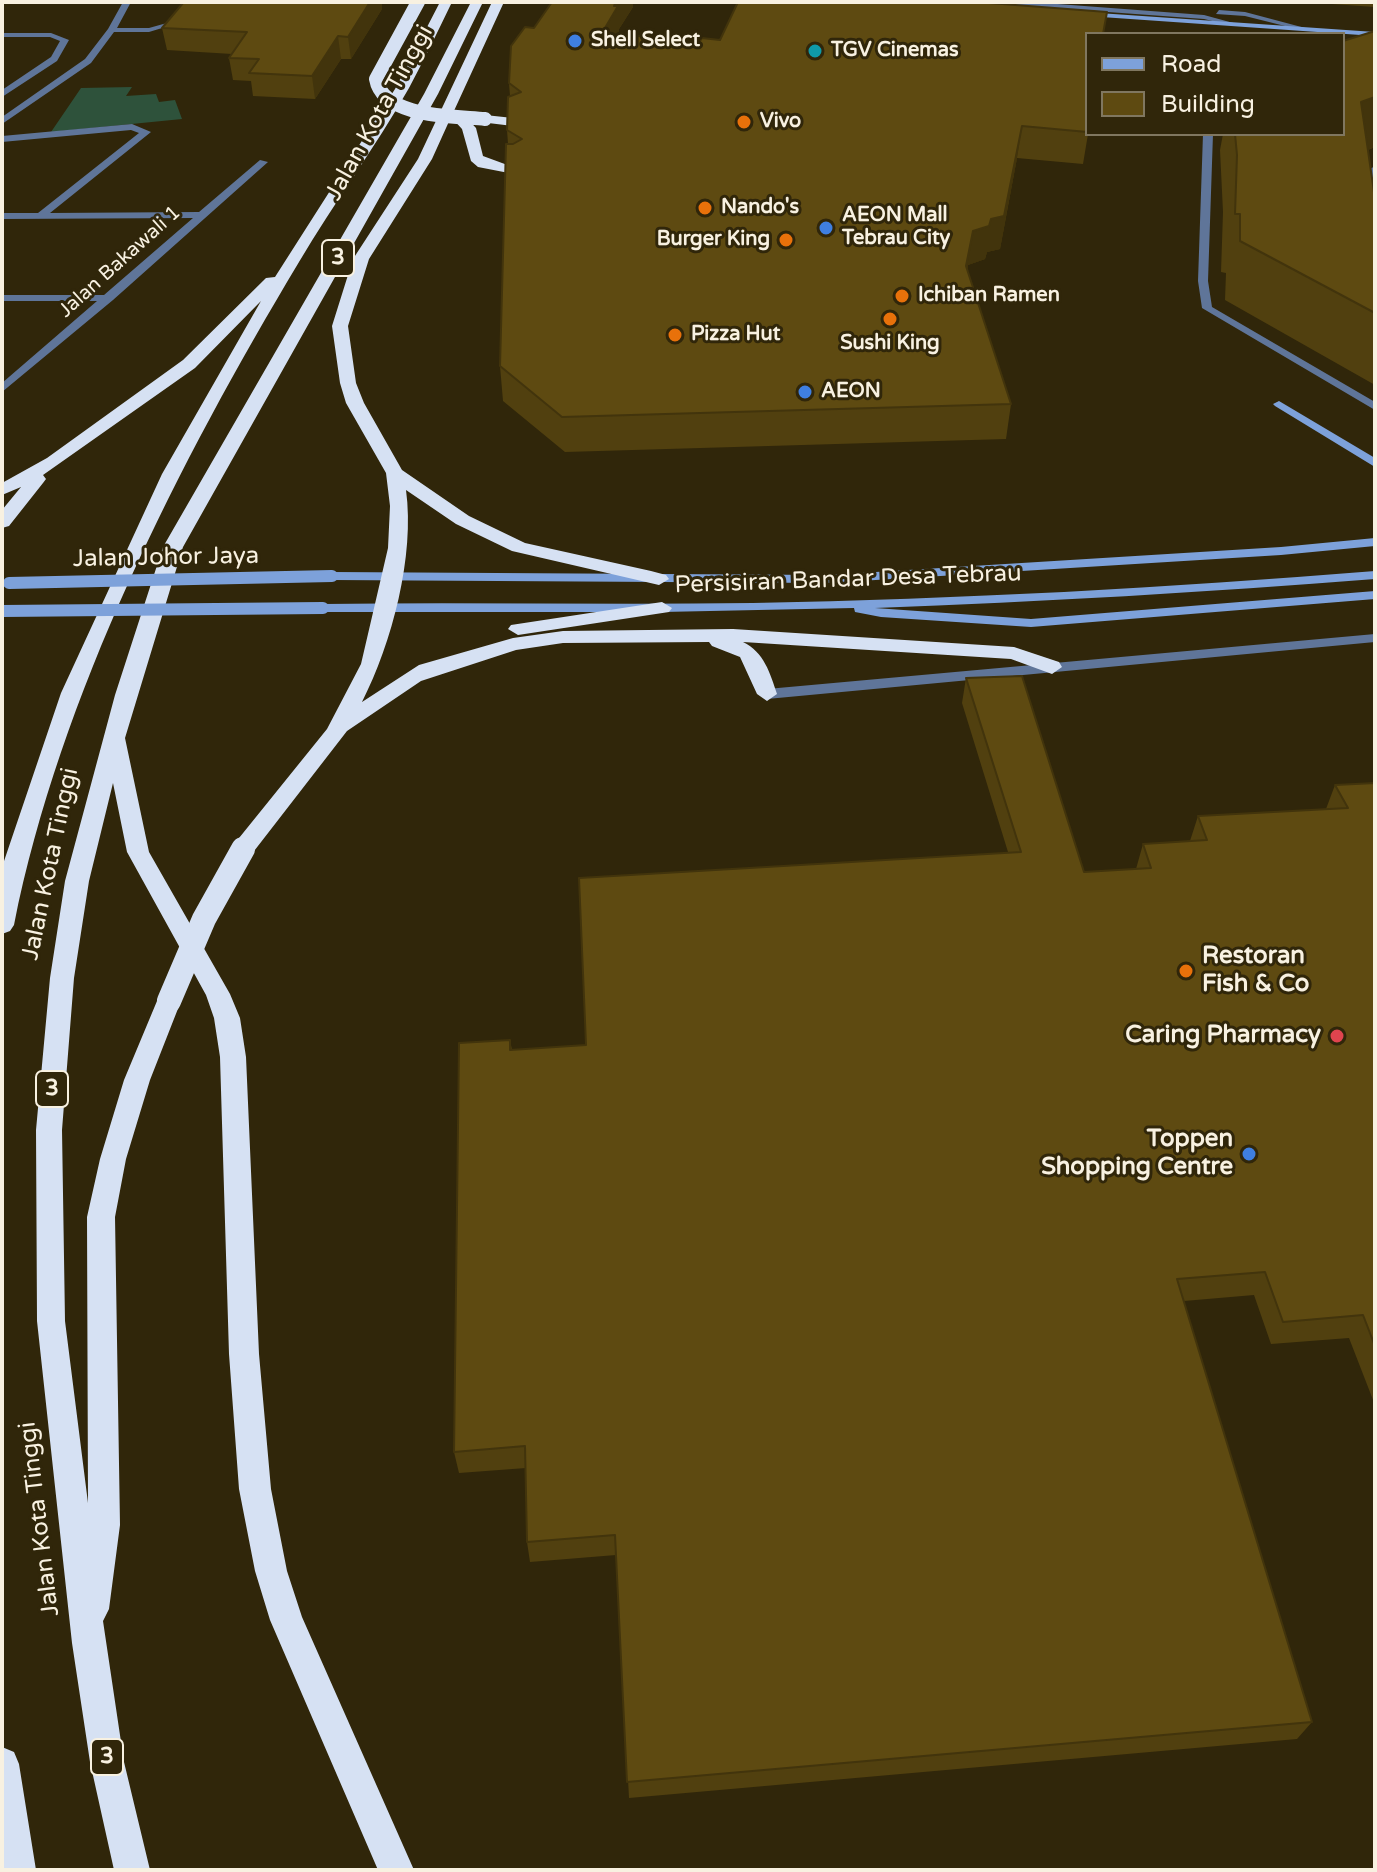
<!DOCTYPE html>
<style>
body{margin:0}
#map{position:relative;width:1377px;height:1872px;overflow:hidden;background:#30260a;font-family:"Varela Round",sans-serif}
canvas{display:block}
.frame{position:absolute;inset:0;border:4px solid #f8f1e1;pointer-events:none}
.legend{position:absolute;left:1085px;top:32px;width:260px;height:104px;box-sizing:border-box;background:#30260a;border:2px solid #807760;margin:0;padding:10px 14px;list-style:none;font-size:24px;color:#f8f1e1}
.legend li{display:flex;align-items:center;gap:16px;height:40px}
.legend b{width:40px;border:2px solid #807760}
</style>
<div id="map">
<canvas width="1377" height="1872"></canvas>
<div class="frame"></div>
<ul class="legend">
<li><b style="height:10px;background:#7da1da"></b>Road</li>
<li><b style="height:22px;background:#5e4a11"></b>Building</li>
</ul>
</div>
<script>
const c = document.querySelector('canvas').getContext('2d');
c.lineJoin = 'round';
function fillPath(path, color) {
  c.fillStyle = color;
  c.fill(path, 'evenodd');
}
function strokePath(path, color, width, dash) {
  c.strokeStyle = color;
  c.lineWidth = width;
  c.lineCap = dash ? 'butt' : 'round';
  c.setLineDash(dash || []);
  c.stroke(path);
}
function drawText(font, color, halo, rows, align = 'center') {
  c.font = font + ' "Varela Round",sans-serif';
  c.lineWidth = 6;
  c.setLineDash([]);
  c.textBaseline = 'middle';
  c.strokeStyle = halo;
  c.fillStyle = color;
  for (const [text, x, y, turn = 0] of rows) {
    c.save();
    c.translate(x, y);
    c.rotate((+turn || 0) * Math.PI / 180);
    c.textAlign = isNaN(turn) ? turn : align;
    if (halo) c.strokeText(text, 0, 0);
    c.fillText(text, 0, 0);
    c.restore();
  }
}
fillPath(new Path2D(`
 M132 87 126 96 156 94 159 102 175 100 182 119 51 132 81 88Z`), '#2e523b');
fillPath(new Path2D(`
 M123 2H131L117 28H149L181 19 185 21 149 32H114L91 63 2 124V117L85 59 108 29Z
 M994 2H1031L1204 15 1237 24 1233 26 1204 19 998 4Z
 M1219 10 1245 12 1309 29 1305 31 1245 16 1216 14Z
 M2 33H51L69 40 57 61 2 97V90L51 57 60 41 50 37H2Z
 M132 124 151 132 50 213 199 212 260 160 268 162 113 300 2 392V383L97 301H2V295H104L193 218 2 219V213H38L139 133 131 130 2 142V136Z
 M1203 134H1213L1208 281 1212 307 1375 402V410L1202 308 1198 281Z
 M1375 166V199L1370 196V169Z
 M1375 634V642L767 699 760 694 767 689Z`), '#5f7599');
fillPath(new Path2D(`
 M1084 12 1375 32V36L1087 16Z
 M1279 401 1375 458V467L1275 406 1273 404Z
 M1375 538V546L1281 555 827 583 332 580 326 576 332 572 827 575 1281 547Z
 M1375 571V579C1208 592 1042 602 875 608L1031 619 1375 591V599L1031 627 881 617 855 612 854 608 662 612H323L316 608 323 604C466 602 609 605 753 603 960 599 1168 588 1375 571Z`), '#7da1da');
fillPath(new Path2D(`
 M440 2H452C438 31 424 60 409 88 375 148 334 203 299 262 179 462 60 695 14 925L10 931 2 934V867L61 693 162 474 261 301 195 368 43 475 46 479 43 483 9 526 2 528V510L21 487 2 495V483L47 458 183 360 266 278 275 277 395 89Z
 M471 2H483L438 94 183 547 125 738 149 852 230 994 240 1018 246 1057 259 1354 271 1489 287 1571 302 1617 414 1870H378L270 1620 255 1571 239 1489 229 1354 220 1057 214 1018 206 995 127 852 113 783 89 881 74 978 62 1130 65 1321 88 1503 87 1217 100 1159 124 1080 157 1001 160 994 169 991 178 994 181 1001 150 1080 126 1159 115 1217 120 1525 109 1609 103 1621 124 1762 150 1870H114L90 1762 72 1643 37 1321 36 1130 50 978 65 881 115 695 163 547 424 94Z
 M492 2H504L453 113H462L476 128 483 156 521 170 514 174 478 167 471 161 462 129 451 117 432 159 369 259 348 326 356 383 364 403 402 470 469 516 525 543 651 571 666 575 669 579 659 585 512 551 456 524 406 490C415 556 392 643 362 702L419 665 513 638 563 631 733 629 1014 647 1059 662 1062 667 1052 674 1011 659 743 642C764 652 770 673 777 694L767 701 757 694 740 657 712 646 709 642 563 643 516 650 421 681 347 731 251 855H235L232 849 235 843 327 729 361 664 388 548 390 506 386 473 346 403 340 383 332 326 353 259 418 159Z
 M485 115 513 118 520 122 513 126 480 122V116Z
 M662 602 672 608 669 612 518 635 508 629 511 625Z
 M2 1747 14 1752 19 1764 36 1870H2Z`), '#d6e1f3');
strokePath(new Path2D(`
 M9 583 332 576
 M2 611 323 608`), '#7da1da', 12);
strokePath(new Path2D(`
 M418 2 376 79C383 118 454 116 485 119`), '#d6e1f3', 14);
strokePath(new Path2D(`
 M169 1001 204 919 243 849`), '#d6e1f3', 24);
fillPath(new Path2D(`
 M186 2H382V9L351 59H341L315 99 253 96 251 81 233 80 229 58 232 54 167 50 162 28Z
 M552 2H633V7L619 29V34L700 41 1087 34V134H1088L1083 164 1017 158 1000 249 987 252 985 259 968 265 967 270 1011 404 1006 439 565 452 503 401 500 366 508 144 507 130 510 96 509 83 534 28Z
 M1303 2H1375V7Z
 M1375 31V147L1368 150 1375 199V385L1225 300 1226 273 1221 272 1223 212 1220 150 1223 134H1343Z
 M966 678 1084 872 1136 869 1143 844 1190 841 1198 816 1326 809 1335 785 1375 783V1405L1349 1338 1271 1344 1254 1295 1184 1301 1312 1722 1297 1739 629 1798 616 1555 530 1562 527 1542 526 1468 459 1473 454 1452 510 1040 512 1050 586 1045 1008 852 962 703Z`), '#51400f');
fillPath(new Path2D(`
 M370 2H382V9L351 59 348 37Z
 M616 2H633V7L619 29V36L602 33Z
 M338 36 341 59 315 99 312 76Z
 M1375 97V147L1345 158 1361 102Z
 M1022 126 1017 158 1000 249 987 252 985 259 968 265 962 300 966 266 973 231 991 219Z`), '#42340c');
const building = new Path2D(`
 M186 2H370L348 37 338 36 312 76 249 73 259 59 229 58 247 32 162 28 183 3Z
 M552 2H616L614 6H618L602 33 700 41 702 38 720 40 738 2H976L1107 12 1103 34H1087V132L1022 126 1004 216 991 219 989 226 973 231 966 266 1011 404 562 417 500 366 506 144H513L522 139 507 130 508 97 521 92 509 83 511 46 525 27 534 28Z
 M1375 31V97L1361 102 1375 199V313L1240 241V214H1235L1237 155 1235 134H1343V41Z
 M1022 676 1084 872 1151 868 1143 844 1207 840 1198 816 1348 808 1335 785 1375 783V1346L1363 1315 1283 1322 1265 1272 1177 1279 1312 1722 627 1782 615 1535 527 1542 525 1446 454 1452 459 1043 510 1040V1050L586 1045 579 878 1021 852 966 678Z`);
fillPath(building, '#5e4a11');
strokePath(building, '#42340c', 2);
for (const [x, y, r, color] of [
 [575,41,8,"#3f7fe0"],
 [815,51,8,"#0f9aa8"],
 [744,122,8,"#e8710a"],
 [705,208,8,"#e8710a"],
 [826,228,8,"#3f7fe0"],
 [786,240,8,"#e8710a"],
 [902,296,8,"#e8710a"],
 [890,319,8,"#e8710a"],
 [675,335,8,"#e8710a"],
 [805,392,8,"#3f7fe0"],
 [1186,971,8,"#e8710a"],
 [1337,1036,8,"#e0444e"],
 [1249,1154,8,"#3f7fe0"]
]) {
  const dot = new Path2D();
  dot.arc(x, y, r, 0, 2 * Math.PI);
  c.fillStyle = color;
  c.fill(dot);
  strokePath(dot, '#30260a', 3);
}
drawText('bold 20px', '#f8f1e1', '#30260a', [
 ["Shell Select",591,41],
 ["TGV Cinemas",831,51],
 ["Vivo",760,122],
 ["Nando's",721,208],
 ["AEON Mall",842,216],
 ["Tebrau City",842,239],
 ["Burger King",770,240,"right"],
 ["Ichiban Ramen",918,296],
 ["Pizza Hut",691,335],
 ["Sushi King",890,344,"center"],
 ["AEON",821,392]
], 'left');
drawText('20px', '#f8f1e1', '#30260a', [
 ["Jalan Bakawali 1",120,262,-42]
]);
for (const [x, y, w] of [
 [338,258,32],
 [52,1089,32],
 [107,1757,32]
]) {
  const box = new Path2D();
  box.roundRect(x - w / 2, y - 18, w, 36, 6);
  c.fillStyle = '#30260a';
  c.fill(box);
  strokePath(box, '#f8f1e1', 2);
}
drawText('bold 22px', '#f8f1e1', null, [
 ["3",338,258],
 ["3",52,1089],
 ["3",107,1757]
]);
drawText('24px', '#f8f1e1', '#30260a', [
 ["Jalan Kota Tinggi",380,113,-61],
 ["Jalan Johor Jaya",166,558,-1],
 ["Persisiran Bandar Desa Tebrau",848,580,-2],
 ["Jalan Kota Tinggi",51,864,-78],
 ["Jalan Kota Tinggi",40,1519,-97]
]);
drawText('bold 24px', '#f8f1e1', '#30260a', [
 ["Restoran",1202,957,"left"],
 ["Fish & Co",1202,985,"left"],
 ["Caring Pharmacy",1321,1036],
 ["Toppen",1233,1140],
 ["Shopping Centre",1233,1168]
], 'right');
</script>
